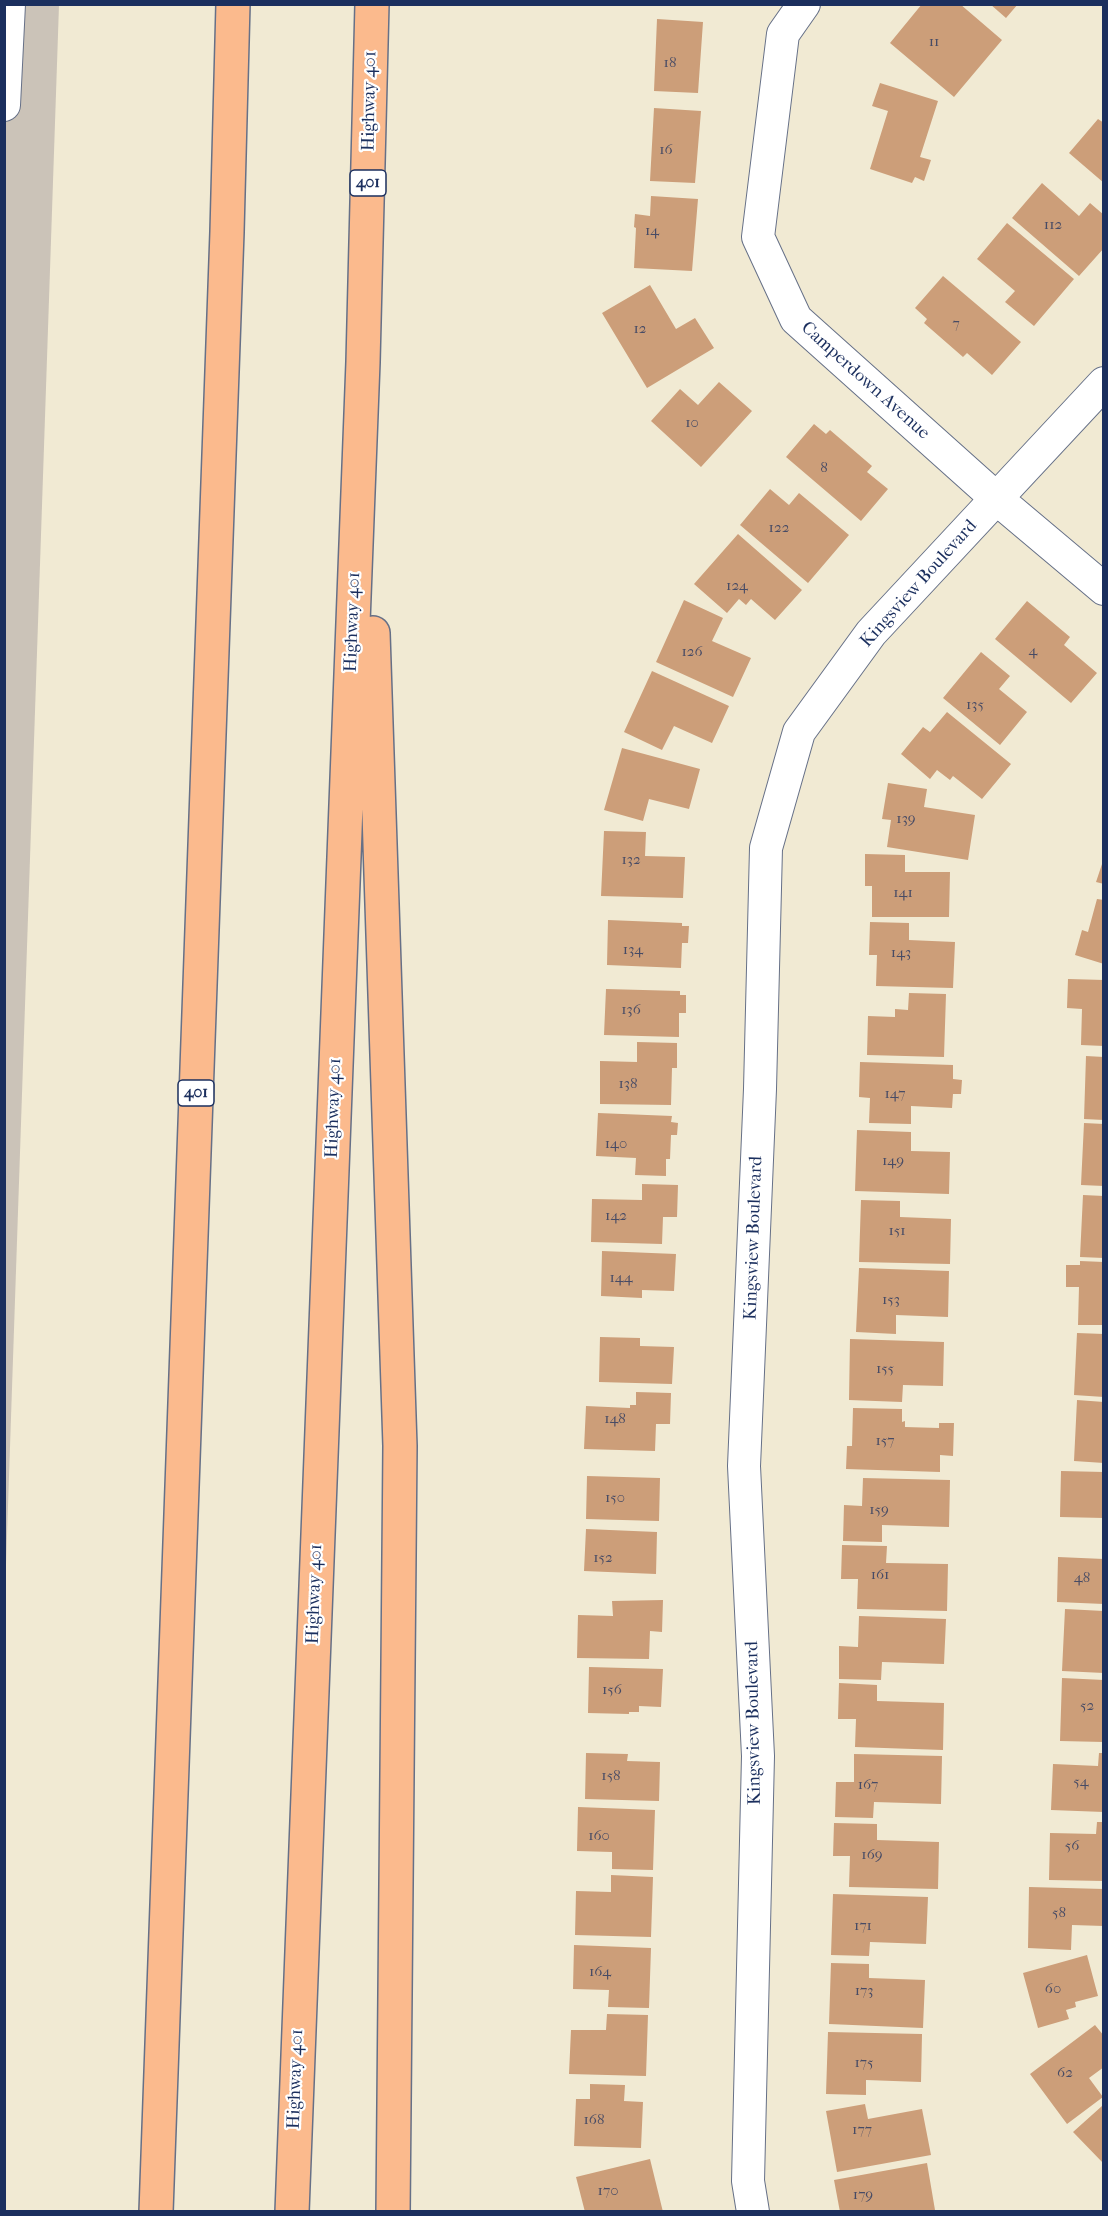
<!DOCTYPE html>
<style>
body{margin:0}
#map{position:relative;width:1108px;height:2216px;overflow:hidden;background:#f1ead3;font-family:"IM FELL French Canon",serif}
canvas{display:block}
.frame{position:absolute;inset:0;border:6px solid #1b2f5e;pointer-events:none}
</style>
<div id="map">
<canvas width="1108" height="2216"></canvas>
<div class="frame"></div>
</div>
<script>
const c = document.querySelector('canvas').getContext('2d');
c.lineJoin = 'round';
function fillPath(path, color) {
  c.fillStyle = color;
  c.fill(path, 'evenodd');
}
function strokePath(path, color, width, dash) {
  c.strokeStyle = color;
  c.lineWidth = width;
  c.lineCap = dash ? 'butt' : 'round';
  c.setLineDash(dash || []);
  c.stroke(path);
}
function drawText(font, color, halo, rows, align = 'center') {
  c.font = font + ' "IM FELL French Canon",serif';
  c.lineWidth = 4.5;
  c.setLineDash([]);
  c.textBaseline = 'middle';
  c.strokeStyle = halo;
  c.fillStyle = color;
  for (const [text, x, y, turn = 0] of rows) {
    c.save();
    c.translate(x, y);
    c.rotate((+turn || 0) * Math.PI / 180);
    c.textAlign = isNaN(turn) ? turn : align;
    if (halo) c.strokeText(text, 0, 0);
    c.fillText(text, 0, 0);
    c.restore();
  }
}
fillPath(new Path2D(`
 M59 4V5L5 1594 4 5Z`), '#cbc3b8');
fillPath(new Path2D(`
 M922 4H960L1002 40 954 97 890 43Z
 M990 4H1018L1006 18Z
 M657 19 703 22 698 93 654 91Z
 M880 83 938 101 920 157 931 160 924 181 915 177 912 183 870 169 888 111 872 106Z
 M654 108 701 111 695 183 650 181Z
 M1098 119 1104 123V183L1069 153Z
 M1042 183 1079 216 1090 203 1104 215V248L1079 276 1012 218Z
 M651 196 698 199 692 271 634 268 636 228 634 227 635 214 650 216Z
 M1007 223 1074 279 1034 326 1005 302 1015 291 977 259Z
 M943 276 1021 342 992 375 967 353 963 357 924 323 927 319 915 308Z
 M650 285 676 329 695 318 714 348 647 388 602 313Z
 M719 382 752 411 701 467 651 421 680 389 698 405Z
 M814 424 826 434 830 430 872 466 867 472 888 489 861 521 786 457Z
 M770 489 789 505 799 493 849 535 808 583 740 525Z
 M738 534 802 590 775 620 751 599 746 605 739 599 727 613 694 584Z
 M684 600 723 618 712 641 751 658 733 697 656 662Z
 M1027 601 1070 637 1064 645 1097 673 1071 703 995 639Z
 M981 652 1010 676 999 689 1027 712 1000 745 943 698Z
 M652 671 729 706 712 743 674 726 662 750 624 732Z
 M947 712 1011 764 982 799 953 776 950 780 937 770 930 779 901 754 923 727 930 732Z
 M622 748 700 769 689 809 649 799 643 821 604 810Z
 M888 783 927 789 924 807 975 815 968 860 887 847 891 820 882 819Z
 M604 831 646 832 645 856 685 857 683 898 601 896Z
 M865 854 905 855V872H950L949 917H872V886H865Z
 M1103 861H1104V884L1096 882Z
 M1097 899 1104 900V964L1075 955 1082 930 1088 932Z
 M608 920 682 923V926H689L688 943H682L681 968 607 965Z
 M870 922 909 923V940L955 942 953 988 876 986 877 955H869Z
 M1068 979 1104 980V1046L1081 1045 1082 1009 1067 1008Z
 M606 989 680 991V995H686V1013H679V1037L604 1035Z
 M909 993 946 994 944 1057 867 1055 868 1016 895 1017V1009L908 1010Z
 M637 1042 677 1043V1068H672L671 1105 600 1104V1061L637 1062Z
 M1086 1056 1104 1057V1120L1084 1119Z
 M860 1062 953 1065V1079L962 1080 961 1094H953L952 1108 911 1106V1124L869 1123 870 1098 859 1097Z
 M598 1113 672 1116 671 1122 678 1123 677 1135H671L670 1159H666V1176L635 1175 636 1158 596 1156Z
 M1084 1123 1104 1124V1186L1081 1185Z
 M857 1130 911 1132V1151L950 1152 949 1194 855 1191Z
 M642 1184 678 1185 677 1217H663L662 1244 591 1242 592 1199 642 1200Z
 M1083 1195 1104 1196V1258L1080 1257Z
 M861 1200 900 1201V1217L951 1219 950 1264 859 1262Z
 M602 1251 676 1254 674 1291 642 1290V1298L601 1296Z
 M1080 1261 1104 1262V1325H1078L1079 1287H1066V1265H1080Z
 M859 1268 949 1271 948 1317 896 1315V1334L856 1332Z
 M1077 1333 1104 1334V1397L1074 1395Z
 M600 1337 640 1338V1346L674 1347 672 1384 599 1382Z
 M850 1339 944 1342 943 1386 903 1385 902 1402 849 1400Z
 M636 1392 671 1393 670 1424H656L655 1451 584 1449 586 1406 630 1408V1405H636Z
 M1077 1400 1104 1402V1463L1074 1461Z
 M853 1408 902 1409V1422L905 1421V1427L939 1428V1423H954L953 1456 940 1455V1472L846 1469 847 1446H852Z
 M1061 1471 1104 1472V1518L1060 1517Z
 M587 1476 660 1478 659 1521 586 1519Z
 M863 1478 950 1480 949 1527 882 1525V1542L843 1541 844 1505 862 1506Z
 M586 1529 657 1532 656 1574 584 1571Z
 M842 1545 887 1546 886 1563 948 1564 947 1611 857 1609 858 1579H841Z
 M1058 1557 1104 1559V1604L1057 1602Z
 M663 1600 662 1632 650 1631 649 1659 577 1658 578 1615 613 1616 612 1601Z
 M1065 1609 1104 1611V1673L1062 1671Z
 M859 1616 946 1619 944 1664 882 1662 881 1680 839 1679V1646L858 1647Z
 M589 1667 663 1669 661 1707 639 1706V1712H629V1714L588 1713Z
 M1062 1678 1104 1680V1742L1060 1741Z
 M839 1683 877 1685V1701L944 1703 943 1750 855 1747 856 1719H838Z
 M586 1753 628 1754 627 1761 660 1762 659 1801 585 1799Z
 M1099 1753H1104V1812L1051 1810 1053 1764 1098 1766Z
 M854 1754 942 1756 941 1804 874 1802 873 1818 835 1817 836 1782H854Z
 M578 1807 655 1810 653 1870 612 1869V1852L577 1851Z
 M1097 1822H1104V1881L1049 1880 1050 1833 1096 1834Z
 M834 1823 877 1824V1840L939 1842 938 1889 849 1887 850 1856H833Z
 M611 1875 653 1877 651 1937 575 1935 576 1891 611 1892Z
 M1029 1887 1104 1889V1926L1072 1925 1071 1950 1028 1948Z
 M833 1894 928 1897 926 1944 870 1942 869 1956 831 1955Z
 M574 1945 651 1948 649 2008 608 2007 609 1990 573 1989Z
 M1087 1955 1098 1996 1075 2002 1076 2007 1066 2010 1069 2019 1038 2028 1023 1973Z
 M831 1963 869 1964V1978L925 1980 923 2028 829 2024Z
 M607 2014 648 2015 646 2076 569 2074 571 2030H606Z
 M1095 2025 1104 2036V2067L1089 2078 1103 2097 1067 2124 1030 2074Z
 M828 2032 922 2034 921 2082 866 2080V2095L826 2094Z
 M590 2084 625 2085 624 2101 643 2102 641 2148 574 2146 576 2099H590Z
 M865 2104 868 2119 922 2109 931 2155 837 2172 826 2111Z
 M1102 2106 1104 2107V2164L1073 2132Z
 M650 2159 663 2212H585L576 2177Z
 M927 2163 935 2210 840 2212 834 2180Z`), '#cc9e79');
const street = new Path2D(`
 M804 4 783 34 758 237 796 319 997 499 1104 589
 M4 105 9 4
 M753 2212 748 2181 758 1756 744 1466 760 1089 766 848 799 732 871 633 1104 383`);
const highway = new Path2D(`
 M373 633 400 1446 393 2212
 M156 2212 227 232 233 4
 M292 2212 363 362 372 4`);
strokePath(street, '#667087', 34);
strokePath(highway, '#667087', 36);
strokePath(street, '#fff', 32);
strokePath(highway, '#fbba8d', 33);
drawText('15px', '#474b65', null, [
 ["11",934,42],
 ["18",670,63],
 ["16",666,150],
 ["112",1053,225],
 ["14",652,231],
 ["7",956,324],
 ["12",640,329],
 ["10",692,423],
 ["8",824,468],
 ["122",779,528],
 ["124",737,586],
 ["4",1033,651],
 ["126",692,652],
 ["135",975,705],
 ["139",906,819],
 ["132",631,860],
 ["141",903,893],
 ["134",633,950],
 ["143",901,953],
 ["136",631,1010],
 ["138",628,1084],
 ["147",895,1094],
 ["140",616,1144],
 ["149",893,1161],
 ["142",616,1216],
 ["151",897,1231],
 ["144",621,1278],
 ["153",891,1300],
 ["155",885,1369],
 ["148",615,1419],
 ["157",885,1441],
 ["150",615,1498],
 ["159",879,1510],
 ["152",603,1558],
 ["161",880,1575],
 ["48",1082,1578],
 ["156",612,1690],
 ["52",1087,1706],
 ["158",611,1776],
 ["54",1081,1782],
 ["167",868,1785],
 ["160",599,1836],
 ["56",1072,1846],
 ["169",872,1855],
 ["58",1059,1913],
 ["171",863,1926],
 ["164",600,1972],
 ["60",1053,1989],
 ["173",864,1991],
 ["175",864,2063],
 ["62",1065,2073],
 ["168",594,2120],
 ["177",862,2130],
 ["170",608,2191],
 ["179",863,2195]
]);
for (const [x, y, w] of [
 [368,183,36],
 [196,1093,36]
]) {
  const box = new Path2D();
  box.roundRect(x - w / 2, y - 13, w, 26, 4.5);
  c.fillStyle = '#fff';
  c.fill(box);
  strokePath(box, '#1b2f5e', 1.5);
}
drawText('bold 16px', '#1b2f5e', null, [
 ["401",368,183],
 ["401",196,1093]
]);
drawText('18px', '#1b2f5e', '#fff', [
 ["Highway 401",370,101,-89],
 ["Camperdown Avenue",865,381,42],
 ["Kingsview Boulevard",919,584,-48],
 ["Highway 401",353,622,-88],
 ["Highway 401",334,1108,-88],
 ["Kingsview Boulevard",754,1238,-88],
 ["Highway 401",315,1594,-88],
 ["Kingsview Boulevard",754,1723,-91],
 ["Highway 401",296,2079,-88]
]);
</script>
